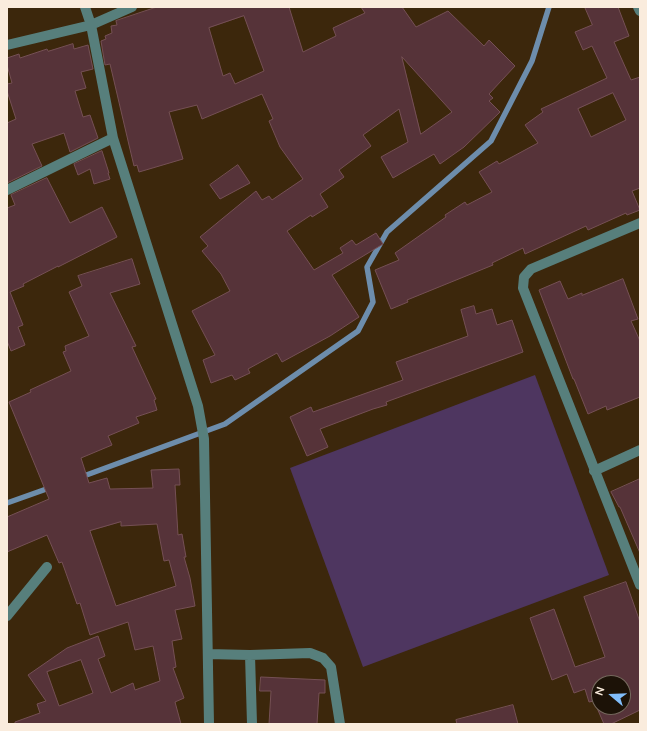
<!DOCTYPE html>
<style>
body{margin:0}
#map{position:relative;width:647px;height:731px;overflow:hidden;background:#3c270c;font-family:"Nunito Sans",sans-serif}
canvas{display:block}
.frame{position:absolute;inset:0;border:8px solid #faecdd;pointer-events:none}
.north{position:absolute;left:591px;top:675px;width:40px;height:40px;box-sizing:border-box;background:#1c1207;border:1px solid #75695d;border-radius:50%;rotate:289deg;font-size:11px;font-weight:700;line-height:16px;text-align:center;color:#faecdd}
.north::after{content:'';display:block;margin:auto;width:14px;height:18px;background:#81bdfa;clip-path:polygon(50% 0,100% 100%,50% 72%,0 100%)}
</style>
<div id="map">
<canvas width="647" height="731"></canvas>
<div class="frame"></div>
<div class="north">N</div>
</div>
<script>
const c = document.querySelector('canvas').getContext('2d');
c.lineJoin = 'round';
function fillPath(path, color) {
  c.fillStyle = color;
  c.fill(path, 'evenodd');
}
function strokePath(path, color, width, dash) {
  c.strokeStyle = color;
  c.lineWidth = width;
  c.lineCap = dash ? 'butt' : 'round';
  c.setLineDash(dash || []);
  c.stroke(path);
}
fillPath(new Path2D(`
 M535 375 609 575 363 667 290 468Z`), '#4e3660');
strokePath(new Path2D(`
 M81 477 225 424 358 331 373 302 367 267 387 232 491 141 532 61 549 7
 M7 503 52 487`), '#6d8dac', 5.5);
const building = new Path2D(`
 M157 7H289L303 52 336 36 333 28 365 13 361 7H402L416 27 448 11 484 46 489 40 515 66 489 94 493 98 489 101 500 112 464 147 440 164 434 154 393 178 381 157 408 142 399 109 363 135 371 146 339 170 344 177 320 194 328 207 312 217 311 215 287 231 314 270 343 253 340 248 352 240 356 245 376 233 383 244 332 275 359 317 330 336 282 362 277 353 248 369 250 373 235 380 232 375 211 383 203 360 215 355 192 311 230 291 221 274 202 251 208 246 200 237 256 191 262 200 269 196 272 200 303 179 280 147 269 121 273 119 262 94 202 119 197 105 169 112 183 159 139 172 137 165 134 166 129 145 110 64 105 65 101 41 106 39 105 36 112 33 111 26 117 25 116 21ZM244 16 264 71 235 84 230 73 223 76 209 28ZM402 57 452 112 421 134Z
 M585 7H618L629 36 614 42 631 80 640 77V188L632 191 640 210 627 215 626 213 588 230 586 226 525 254 523 248 492 263 493 265 407 300 408 302 391 309 375 270 399 260 395 253 446 217 445 215 465 202 467 205 492 192 479 172 497 161 499 164 538 143 525 125 543 112 541 109 607 78 592 46 583 50 575 32 592 25ZM613 93 626 120 591 137 578 109Z
 M73 44 74 49 88 45 93 69 81 72 86 88 75 91 83 117 90 115 98 138 70 152 64 133 32 144 42 166 7 183V123L16 119 7 91V84L12 83 7 65V58L19 54 20 58 47 49 48 51Z
 M102 151 109 173H108L110 179 94 184 90 169 78 175 74 164Z
 M238 165 250 183 220 199 210 185Z
 M47 178 70 223 102 207 117 237 58 267V266L23 284 24 286 10 292 23 325 18 327 25 345 11 351 7 341V208L15 205 11 195Z
 M132 259 140 284 110 293 136 346 132 347 156 399 154 400 157 410 136 417 139 423 108 436 112 445 81 458 89 483 107 478 110 489 153 488 151 470 179 469 180 485H175L178 535 182 534 186 557H184L190 578 195 606 175 610 182 639 172 641 176 667 173 668 184 698 175 702 181 724H15V722L40 713 37 704 46 701 28 675 67 648 98 636 105 656 98 659 111 693 133 683 135 690 160 681 153 646 135 650 128 622 90 635 80 603 77 604 62 562 59 563 47 535 7 552V517L49 499 9 402 31 392 30 390 71 371 63 352 66 351 65 346 89 336 69 292 82 286 78 276ZM121 522V526L157 524 164 561 169 560 176 586 116 606 90 531ZM81 660 93 693 59 706 47 672Z
 M623 279 638 319 631 321 640 341V397L607 410 606 406 588 414 574 379H573L539 290 560 281 568 299 582 293V295Z
 M474 306 476 314 492 309 497 325 512 320 523 352 386 402 387 405 373 409 320 429 328 447 307 456 290 417 311 407 313 412 403 380 396 362 468 336 461 310Z
 M640 479V553L620 507H619L611 492Z
 M626 582 640 622V710L611 724H604L594 701 589 702 585 689 574 693 567 674 552 680 530 618 554 609 575 667 605 657 584 597ZM599 683H623V707H599Z
 M261 677 325 680V693H319L317 724H269L271 691H260Z
 M513 705 518 724H457L456 720Z`);
fillPath(building, '#563339');
strokePath(building, '#755055', 1);
strokePath(new Path2D(`
 M85 7 91 25 113 138 198 406 204 439 209 724
 M638 7 640 11
 M7 45 91 25 132 7
 M7 190 113 138
 M640 223 531 269 524 277 523 288 640 585
 M594 471 640 450
 M7 616 47 567
 M208 654 250 655 310 653 323 658 331 667 340 724
 M250 655 252 724`), '#577f7c', 10);
</script>
